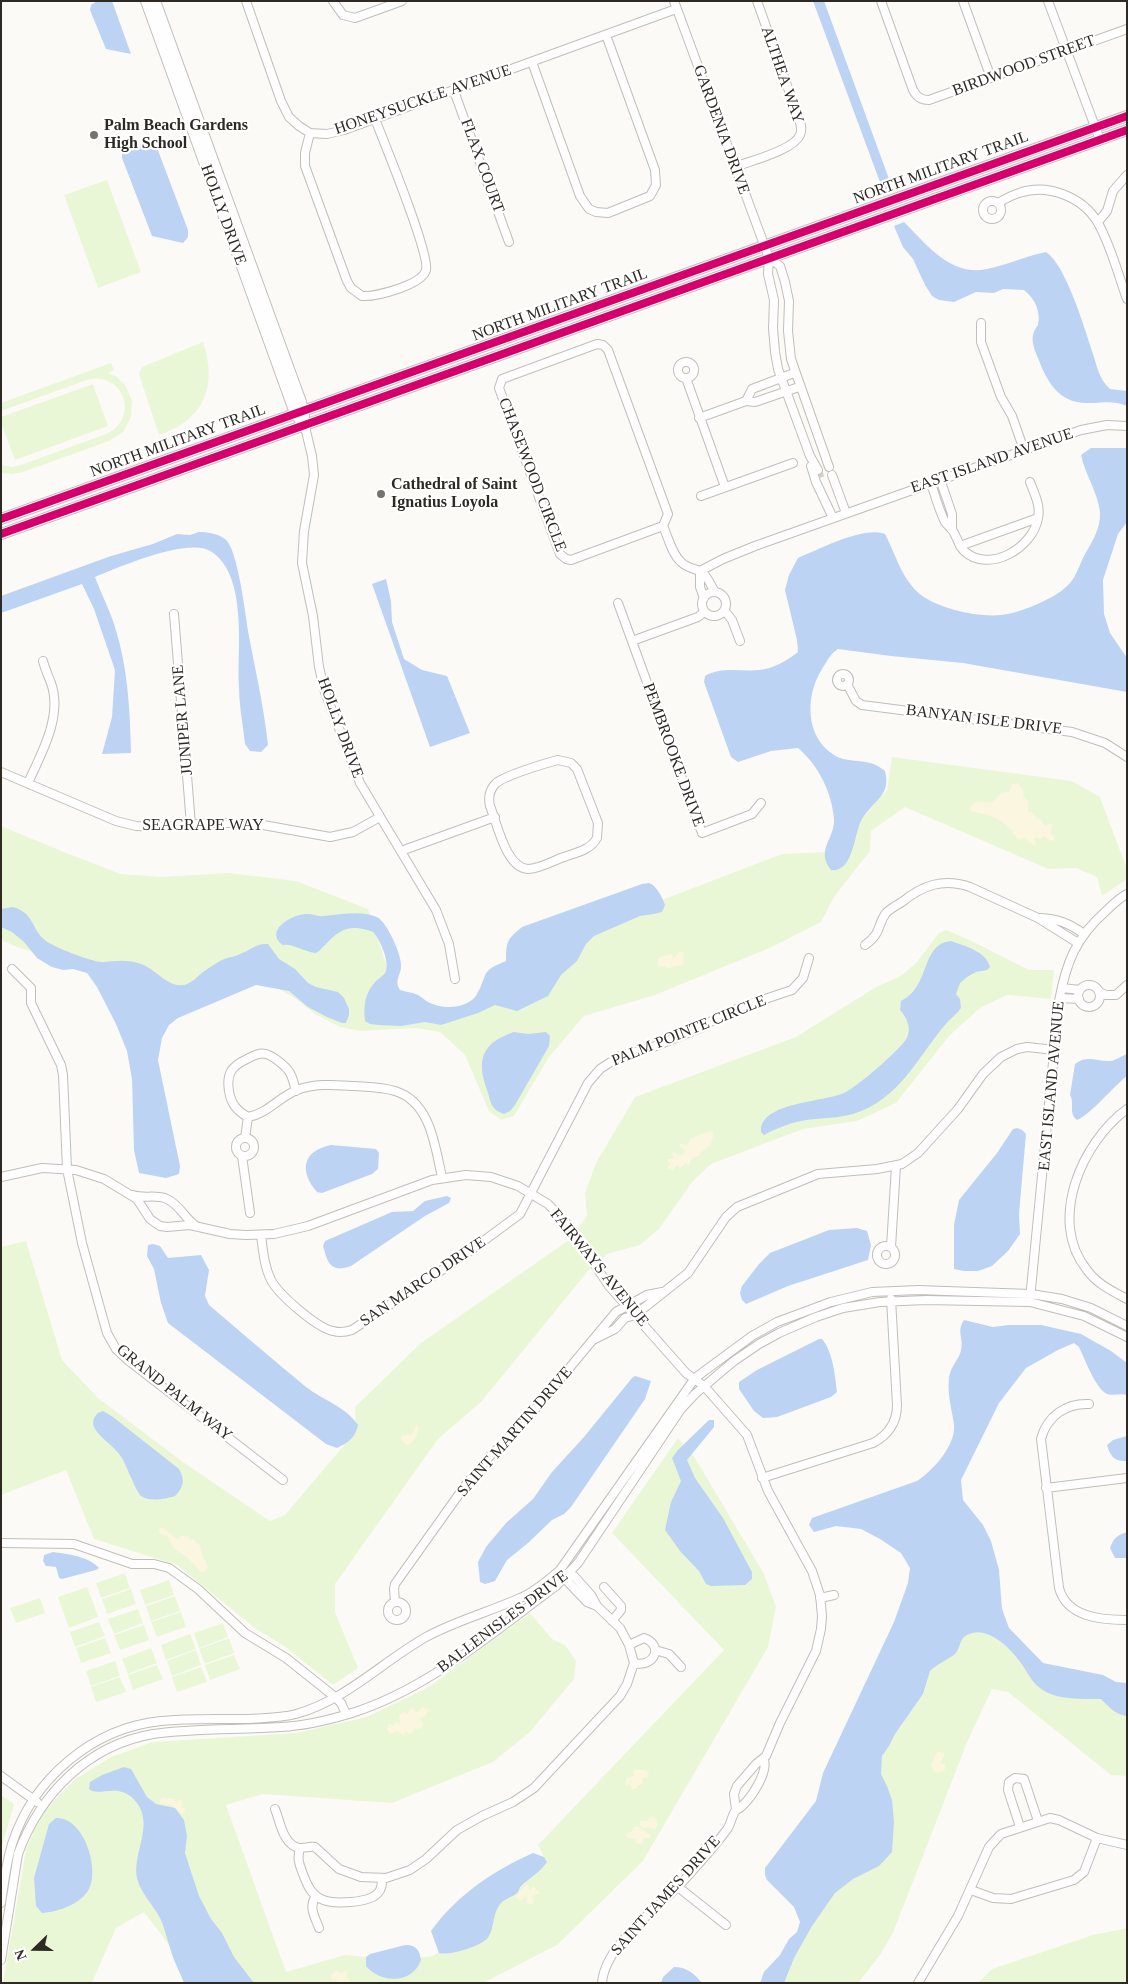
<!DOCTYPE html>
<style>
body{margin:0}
#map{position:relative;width:1128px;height:1984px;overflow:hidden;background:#fcfaf7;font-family:Georgia,serif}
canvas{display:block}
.frame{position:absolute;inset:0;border:2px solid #2e2a23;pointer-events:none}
.north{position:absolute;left:10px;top:1924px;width:50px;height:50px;-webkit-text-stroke:4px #fff;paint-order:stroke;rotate:248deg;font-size:14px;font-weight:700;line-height:20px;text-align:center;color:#2e2a23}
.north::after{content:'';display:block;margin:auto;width:18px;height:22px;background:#2e2a23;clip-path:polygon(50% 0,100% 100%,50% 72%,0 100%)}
</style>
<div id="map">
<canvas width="1128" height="1984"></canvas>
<div class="frame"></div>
<div class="north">N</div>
</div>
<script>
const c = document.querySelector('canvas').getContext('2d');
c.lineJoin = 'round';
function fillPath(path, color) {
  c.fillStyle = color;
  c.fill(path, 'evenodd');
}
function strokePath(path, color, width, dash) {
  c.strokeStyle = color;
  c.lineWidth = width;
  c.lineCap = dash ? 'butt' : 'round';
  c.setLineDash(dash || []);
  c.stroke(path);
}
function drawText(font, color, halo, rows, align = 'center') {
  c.font = font + ' Georgia,serif';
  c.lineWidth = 4.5;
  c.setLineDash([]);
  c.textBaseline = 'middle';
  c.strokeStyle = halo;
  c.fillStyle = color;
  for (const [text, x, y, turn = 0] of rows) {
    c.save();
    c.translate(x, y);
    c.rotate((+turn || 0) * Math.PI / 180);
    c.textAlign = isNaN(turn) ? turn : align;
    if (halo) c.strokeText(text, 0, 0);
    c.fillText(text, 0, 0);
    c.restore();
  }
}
fillPath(new Path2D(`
 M107 180 141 272 98 288 64 195Z
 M203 342C218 387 204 420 159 435L139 374 142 367Z
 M111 363 114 370 108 373 117 377 125 385 132 400 131 417 123 432 109 441 23 472 12 474 1 473V465L12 467 21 465 106 434C141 418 123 370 87 380L1 411V403Z
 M93 384 108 426 15 460 1 423V417Z
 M892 757 1072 781 1100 797 1127 869V879L1102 896 1097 877 1076 868 1048 869 905 807 871 831 870 851 834 897 821 922 772 947 655 995 584 1016 549 1057 514 1116 501 1120 489 1111 465 1055 440 1032 417 1028 360 1031 340 1027 315 1014 293 997 248 972 161 992 17 947 1 940V826L64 852 121 874 161 877 229 873 296 881 368 909 394 988 438 1013 470 1007 577 940 620 916 782 854 828 852 887 790Z
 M946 930 972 941 1029 970H1054L1051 999 1007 995 980 1008 949 1036 896 1103 857 1121 803 1129 711 1164 693 1181 659 1229 640 1245 607 1254 588 1271 481 1402 438 1439 335 1584V1612L358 1668 333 1685 284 1646 256 1629 177 1565 94 1539 66 1470 1 1495V1247L26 1241 62 1360 98 1398 183 1462 270 1521 285 1515 356 1431 355 1407 421 1343 569 1240 587 1216 585 1193 596 1163 635 1097 796 1037 876 987 901 976 916 963 939 933Z
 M678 1438 695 1458 764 1574 776 1607 768 1647 643 1861 557 1945 483 1983H187L182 1962 144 1912 116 1928 92 1983H3L26 1850 36 1826 45 1810 74 1780 111 1757 153 1742 296 1733 367 1717 429 1687 530 1613 552 1639 565 1645 576 1661 574 1679 530 1732 493 1762 392 1803 263 1794 226 1805 286 1972 345 1955 399 1960 433 1956 480 1924 544 1857 538 1845 724 1650 612 1533Z
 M947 1531 992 1626 1040 1672 1127 1691V1776L1111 1775 1008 1692 992 1689 968 1740 893 1933 880 1955 858 1983H774L806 1916 871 1759Z
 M125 1573 130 1588 101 1598 96 1583Z
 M169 1580 174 1595 145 1605 140 1590Z
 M87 1587 93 1602 73 1609 93 1602 98 1617 69 1628 58 1597Z
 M131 1589 136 1604 107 1614 102 1599Z
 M175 1596 180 1611 151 1621 146 1606Z
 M40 1598 45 1613 16 1623 10 1608Z
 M138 1609 143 1623 114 1634 108 1619Z
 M181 1612 186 1627 157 1637 151 1622Z
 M99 1622 105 1636 75 1647 70 1632Z
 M223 1623 228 1637 199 1648 194 1633Z
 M144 1625 149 1640 120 1650 114 1635Z
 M190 1634 196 1649 166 1660 161 1645Z
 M105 1638 111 1653 81 1663 76 1648Z
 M229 1638 234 1653 205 1664 199 1649Z
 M151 1648 157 1663 128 1674 122 1659Z
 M196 1650 201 1665 172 1676 167 1661Z
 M234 1655 240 1669 210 1680 205 1665Z
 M115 1661 120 1676 91 1686 86 1671Z
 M157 1665 163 1679 133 1690 128 1675Z
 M201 1667 207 1682 177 1692 172 1677Z
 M120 1677 126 1692 96 1702 91 1687Z
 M1 1795 14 1804 1 1850Z
 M1127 1928V1983H978L992 1969 1093 1935Z`), '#eaf7d7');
fillPath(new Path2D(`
 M1017 783C1022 785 1025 792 1023 797L1028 801V811L1033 813 1036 818 1040 819 1045 826 1050 823 1053 825 1050 833 1054 837V840L1050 841 1045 836 1040 839 1036 837 1034 839 1036 845 1035 846 1024 838 1019 840C1003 819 996 816 970 811V808C975 798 984 804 993 802L1001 793 1010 791 1012 784Z
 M680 951 684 953 683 965 669 968 658 965V958L671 954 674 958Z
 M711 1131 714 1134 710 1146 701 1152 699 1156 692 1157 689 1166 685 1163 680 1168 677 1165 673 1170 668 1168V1166L671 1165 668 1162V1159H675L672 1155 673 1152 680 1156 684 1153 685 1150 680 1147V1144L687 1145 691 1138Z
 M416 1424 419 1428C416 1435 415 1444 406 1445L401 1439V1436L412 1434Z
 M162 1527 177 1539 181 1536H188L190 1540 194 1539 196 1543 199 1544 204 1559 208 1566 205 1572H201L187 1557 173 1548 168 1537 159 1533V1529Z
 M412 1707 417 1713 422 1707 429 1710 424 1717 420 1718 423 1724 422 1728 415 1729 412 1733 409 1734 406 1731 404 1735 397 1731 390 1734 387 1729 388 1725 391 1724 393 1726 397 1722 400 1725 399 1715 404 1712 407 1714Z
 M937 1752 944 1753V1756L940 1763 946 1765 944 1771 935 1773 931 1765Z
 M635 1770H646L649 1774 647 1778H642L643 1783 640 1785H637V1788L632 1790 630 1784 627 1785 624 1783 627 1778 634 1776 633 1773Z
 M162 1798 174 1799 177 1804 178 1800H181L182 1803 181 1807 185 1809V1812L182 1814 172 1805 160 1803V1800Z
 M652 1816 656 1819 658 1824 655 1830 649 1827 645 1829 639 1824 641 1820 647 1821Z
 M637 1826 651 1835 650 1838H644L641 1844 636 1843 635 1838 633 1839 626 1837V1834L633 1831V1828Z
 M526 1885 529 1886V1891L533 1886 540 1893 532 1896 534 1902 531 1905 527 1903 526 1896 520 1901 515 1897Z
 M345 1970 347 1972 346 1976 350 1981V1983L344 1981 343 1983H338L336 1979 332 1981 331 1975 336 1971 342 1973Z`), '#fbf6df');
fillPath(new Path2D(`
 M97 1H112L131 54 106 49 90 10 91 5Z
 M813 1H824L893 190 884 193Z
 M148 143 156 145 188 230V237L183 243 152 236 122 158V154L125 151Z
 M904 222C926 244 951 277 987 269 1007 265 1026 256 1046 252 1066 265 1084 327 1092 351 1097 365 1098 378 1110 389L1127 391V406C1114 400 1102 403 1089 403 1059 404 1047 382 1038 358 1033 346 1029 336 1038 325 1041 311 1035 299 1024 290L1003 289 994 293 976 292 954 302 939 300 932 296 925 285 913 259 903 247 894 226Z
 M1091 448H1127V522L1118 534 1103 580 1104 614 1110 633 1127 658V692L963 663 891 656 838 649C830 654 827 661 822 669 805 696 805 737 834 755 850 765 868 756 885 771 892 797 871 801 861 821 854 835 853 873 831 870 815 850 835 839 834 819 832 792 818 765 798 748L771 751 738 762 731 757 704 682 705 676C721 666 742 672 759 670 773 669 788 660 798 652L797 640 785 590 789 575 798 558C820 549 863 526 885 534 896 555 902 580 921 595 941 610 984 619 1008 614 1024 611 1055 598 1066 587 1076 579 1079 565 1085 554 1092 542 1101 528 1100 512 1098 493 1085 474 1081 455Z
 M199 532C208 532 221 534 227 541 238 554 245 612 248 631 255 669 264 707 268 745L261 752 250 751 245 744C243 725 239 705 239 686 237 649 248 577 212 552 190 536 119 567 95 577 101 594 110 610 115 627 128 668 130 710 131 753L102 754 112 717 115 670 94 609 82 584 1 613V596L111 556 153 544 177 534 190 535Z
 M386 579 391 601 392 622 404 659 422 670 447 676 470 733 430 747 372 584Z
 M649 883C656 885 663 898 665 905L662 912 654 914 640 916 594 936 586 944 577 961 561 975 548 996 517 1011 495 1005 478 1013 441 1025 425 1022 401 1026 379 1025 370 1024 365 1021C363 1005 365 993 376 981 379 978 383 976 385 973 391 964 380 939 373 932 351 924 341 928 325 945 321 948 320 951 316 953 304 952 293 943 283 945 263 931 293 913 308 914 313 914 318 917 323 916 341 915 359 910 377 917 387 922 403 957 401 968 400 976 394 981 400 990 406 992 412 992 418 995 422 997 424 1000 428 1002 442 1010 469 1009 477 994 489 973 479 972 506 961 506 942 507 939 522 927L642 884Z
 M13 907C35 913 31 930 46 941 54 947 94 963 103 962 116 961 128 959 141 964 156 969 168 988 184 985 192 983 197 977 203 972 209 968 216 963 222 960 228 957 235 957 240 954 251 950 256 943 268 944L279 959 295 969 308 983 316 987 338 992 344 998 349 1009V1015L346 1023H342L327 1017 308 1007 289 991 256 985 178 1018 169 1025 162 1038 158 1060 180 1166 179 1174 166 1178 139 1173 134 1150 132 1079 127 1051 116 1024 97 987 87 973 73 969 63 970 52 967 37 958 24 942 12 932 1 927V909Z
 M951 941C965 946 986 951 990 967L987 970 976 972 967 977 960 983 956 994 960 999 961 1008C956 1015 950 1019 945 1025 917 1058 899 1100 853 1114 839 1118 822 1118 807 1120 795 1121 774 1129 764 1135L761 1132C759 1102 825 1102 844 1093 857 1087 900 1050 907 1038 912 1027 906 1017 900 1010L901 1001C931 987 920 944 951 941Z
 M514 1032 528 1034 546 1032 550 1036 549 1046 515 1105 510 1111 504 1114C490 1109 491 1102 487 1090 476 1059 482 1043 514 1032Z
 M1127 1054V1076C1114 1086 1089 1116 1077 1120 1068 1113 1075 1103 1070 1095L1075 1064C1087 1054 1097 1062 1111 1061 1116 1060 1122 1056 1127 1054Z
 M1017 1128 1022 1130 1026 1134 1019 1214 1020 1234 1008 1251 992 1266 978 1271H964L954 1269V1225L959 1200 997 1153 1013 1129Z
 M331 1145 376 1149 379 1153 378 1169 372 1174 322 1193 317 1192C299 1171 302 1151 331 1145Z
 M447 1196 451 1198 449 1203 425 1216 351 1266C331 1273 328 1264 323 1246L325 1241 392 1212 413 1211 425 1201Z
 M857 1228 867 1231 871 1245 868 1260 788 1286 746 1304 742 1300 740 1293 742 1286 759 1264 770 1253 829 1230Z
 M153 1244 160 1246 168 1258 201 1255 209 1270 205 1296 209 1305C241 1332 273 1360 306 1387 323 1400 346 1407 358 1425 356 1437 348 1443 337 1448L326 1444 168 1323 161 1303 154 1269 147 1256 148 1245Z
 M964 1320 993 1327 1009 1325H1041L1081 1334 1111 1351 1127 1363V1395C1121 1393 1113 1396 1107 1394 1095 1388 1085 1359 1079 1347L1074 1343 1058 1350 1026 1368 999 1403 961 1480 963 1500 983 1525 991 1541 999 1570 1002 1609 1009 1628 1043 1663 1103 1675 1116 1682 1127 1683V1716C1116 1715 1109 1707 1101 1699 1085 1699 1064 1700 1048 1693 1035 1687 1030 1677 1023 1666 1012 1649 985 1621 964 1637 959 1642 960 1649 955 1654 947 1660 937 1664 930 1671L923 1694 895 1734 889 1746 882 1756 881 1774 887 1786 892 1800 894 1822 892 1852 879 1866 853 1879 835 1893 812 1926 794 1958 784 1983H760L764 1972 780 1955 789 1939 797 1932 800 1922 794 1907 767 1880 765 1875V1868L816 1801 823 1773 894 1622 908 1583 910 1568 901 1553 880 1539 861 1529 836 1526 814 1532 809 1525 812 1518 917 1481C933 1471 956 1445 954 1425 952 1410 947 1394 949 1378 950 1367 960 1358 961 1350 964 1338 956 1332 964 1320Z
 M819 1339H822C833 1352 835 1375 837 1392L831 1397 777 1417 763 1418 754 1411 739 1389V1382L757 1370Z
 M635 1376 651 1381 645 1399 571 1507 564 1514 552 1520 528 1543 507 1560 495 1581 485 1584 480 1582 478 1562 486 1547 506 1523 533 1499 552 1472 584 1437 632 1378Z
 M103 1411 113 1417 179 1469C185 1480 184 1487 175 1496 166 1499 149 1502 141 1496 137 1493 126 1465 122 1458 115 1446 99 1438 94 1427 92 1421 94 1417 98 1413Z
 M709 1420H714V1427L687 1460 695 1478 723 1518 752 1572V1579L745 1585 711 1586 706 1584 699 1571 680 1551 665 1530 671 1502 681 1481 672 1458 678 1450Z
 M1127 1436V1461C1115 1462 1110 1456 1107 1445L1113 1440Z
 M1127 1532V1558H1115L1110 1548C1113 1539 1117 1535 1127 1532Z
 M53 1552C68 1554 88 1556 99 1568L96 1570 62 1579 59 1578 56 1567 46 1566 43 1561 44 1555Z
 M124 1767 131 1769 147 1797 156 1804 175 1808 184 1820 187 1836 185 1853 199 1896 211 1919 222 1933 234 1957 254 1983H184C180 1972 174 1962 171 1951 167 1940 165 1928 160 1918 153 1905 140 1892 137 1878 132 1854 154 1826 137 1803 120 1780 99 1798 89 1789L90 1782 102 1775Z
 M56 1818C84 1817 100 1869 89 1889 81 1904 58 1912 42 1913L36 1906 34 1878 49 1824Z
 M533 1853 544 1857 547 1862C540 1872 530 1878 521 1886 519 1888 519 1891 517 1893 512 1897 505 1899 501 1903 492 1913 495 1926 489 1936 484 1946 449 1956 439 1953L431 1931C457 1895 493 1871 533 1853Z
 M405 1945C416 1944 420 1951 421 1960 413 1984 381 1984 366 1966V1957L370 1954Z
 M674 1967C686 1967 694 1973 702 1983H661L663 1977Z`), '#bcd3f4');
strokePath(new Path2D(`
 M818 470 821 480`), '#d3d0cd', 8, [8, 4]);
const street = new Path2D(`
 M246 1 281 101 289 117 299 126 310 133 327 134 344 130 676 9
 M333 1 343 15 355 18 402 1
 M674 1 769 258 768 274 774 300 773 328 775 352 778 369 810 456 818 470
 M881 1 913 90C917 97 921 100 929 100L1127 29
 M963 1 991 78
 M1048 1 1100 140
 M532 62 580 196 589 209 596 212 608 213 650 196 656 185 655 170 606 35
 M454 91 509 242
 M310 133 305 153V166L347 281 351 288 362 296C376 297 422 285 426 270 430 254 384 142 375 119
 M735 167C750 161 794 150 800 135 803 128 800 122 798 116L757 1
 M983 210a9 9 0 1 1 18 0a9 9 0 1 1-18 0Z
 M998 203C1005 199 1012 195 1019 193 1048 183 1083 197 1098 223 1111 246 1118 274 1127 299
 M1098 222 1107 211 1113 191 1127 175
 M769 258 780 266 785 282 789 301 788 331 791 359 829 467
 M981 323V342L1001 397 1012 416 1024 450
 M597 344 603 345 608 350 668 514 663 526 571 560 566 559 560 554 499 388 502 379Z
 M678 370a8 8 0 1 1 16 0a8 8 0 1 1-16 0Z
 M686 378 725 487
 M746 401 752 389 794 373
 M699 418 746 401 755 402 799 387
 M305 427 312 456 314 475 304 531 302 563 313 616 319 667 325 692 360 783 436 910 449 944 455 979
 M811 466 816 482 833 518
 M832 475 846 513
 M940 479 952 514V530
 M931 483C935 496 939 510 945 522 947 525 951 528 953 531 957 537 958 545 964 551 989 574 1033 548 1038 518 1041 506 1034 493 1030 482
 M701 496 793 463
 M663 526C668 537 672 554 681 562 688 569 695 568 702 572 708 577 711 586 715 592
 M960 546 1038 518
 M700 571 723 559 755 546 1081 430 1107 425 1127 426
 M700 571V587L704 598
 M702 604a12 12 0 1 1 24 0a12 12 0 1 1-24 0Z
 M618 603 702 833 752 814 761 803
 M725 611 732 620 740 641
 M174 614 191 825
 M632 641 698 617 704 612
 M837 680a6 6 0 1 1 12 0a6 6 0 1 1-12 0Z
 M847 684 856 701 862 705 1072 732 1105 743 1127 757
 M558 760 571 763 577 769 598 823 597 838C590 851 574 853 561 858 551 862 538 869 528 869 506 868 497 823 490 806 488 798 490 790 495 784 503 776 546 763 558 760Z
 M1 772 116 821 136 826 161 827 211 823H252L330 837 353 832 380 817
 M28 783C41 754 63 716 51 683 48 675 45 669 43 661
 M401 851 495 817
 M1040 918C1058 919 1069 923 1084 934
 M865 945C882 933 877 925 886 913 890 909 897 905 902 902 923 885 943 878 970 887L1038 918 1078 943
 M12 969 31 988V1003L61 1065 63 1075 67 1169 82 1243 107 1333 116 1349 129 1361 283 1480
 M1078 996a11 11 0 1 1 22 0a11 11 0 1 1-22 0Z
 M1062 988 1080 990
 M1099 992 1106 995H1116L1127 985
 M1060 998 1079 999
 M296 1091C294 1085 293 1078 290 1073 286 1066 273 1056 266 1054 259 1052 253 1056 247 1059 232 1066 226 1073 229 1091 231 1104 237 1111 248 1117 267 1114 279 1097 297 1090 316 1083 335 1085 354 1086 368 1087 382 1087 395 1091 431 1102 435 1147 442 1177
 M1127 1109C1082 1142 1047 1221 1087 1270 1097 1284 1112 1291 1127 1299
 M236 1147a9 9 0 1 1 18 0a9 9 0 1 1-18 0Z
 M245 1138 248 1117
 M242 1156 250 1213
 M1 1177 42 1168 76 1170 104 1179 137 1199 150 1219 160 1226 167 1227 190 1225 230 1234 246 1235 274 1234 308 1226 432 1180 466 1175 491 1177 518 1186 548 1204 570 1227 609 1286 686 1373 704 1386 747 1435 768 1491 812 1571 820 1595 822 1616 821 1629 816 1651 780 1723 766 1756 756 1764 737 1786 734 1794 736 1810
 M133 1195C144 1199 156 1194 167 1199 180 1205 185 1219 196 1226
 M261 1235C263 1250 264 1266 271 1280 279 1295 317 1328 333 1331 340 1333 346 1332 352 1330L463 1256 520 1214 588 1083 600 1069 620 1056 653 1047 703 1027 716 1018 741 1007 792 990 803 978 809 958
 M877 1255a9 9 0 1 1 18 0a9 9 0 1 1-18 0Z
 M891 1247 896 1166
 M1030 1299 1059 1001C1066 963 1076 937 1106 911 1112 905 1119 898 1127 894
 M595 1339 615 1329 625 1318 635 1315 688 1273 726 1217 737 1207 818 1174 877 1169 902 1164 918 1153 958 1109 983 1074 1001 1057 1017 1049 1027 1047 1055 1050
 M1089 1404C1066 1403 1047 1416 1041 1439L1059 1588C1067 1617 1100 1620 1127 1620
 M762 1478 873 1443C888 1435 897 1422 897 1405L891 1299
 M1046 1488 1127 1478
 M1 1543 74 1544 132 1564H154L169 1568 198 1589 245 1633 286 1658 335 1697 341 1703 346 1714
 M564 1574 568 1582 587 1602 597 1606
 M604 1587 621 1606V1610L612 1621
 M820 1598 834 1595
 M395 1602 394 1589 395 1584 467 1483 490 1456 521 1426 616 1312 647 1295 662 1292
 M388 1611a9 9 0 1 1 18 0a9 9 0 1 1-18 0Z
 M629 1645 644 1638C664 1645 655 1668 634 1663
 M655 1650 669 1654 681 1667
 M1 1776 37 1802
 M275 1809C280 1821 283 1846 300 1848 305 1848 310 1846 315 1847L339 1869 361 1877 386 1878 410 1870 426 1859 457 1830 482 1816 513 1802 534 1788 620 1696 627 1684 634 1663 629 1645 620 1628 597 1606 591 1595 574 1576H567
 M1020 1827 1008 1790 1009 1782 1015 1778 1024 1779 1038 1821
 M300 1848C297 1858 299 1864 303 1874 307 1885 311 1894 321 1899 333 1905 369 1903 378 1893 382 1889 382 1884 382 1878
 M678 1887 726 1925
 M971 1890 993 1898 1011 1899 1074 1880 1084 1872 1097 1838
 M316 1896C308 1907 315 1917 319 1928
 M1 1903C4 1884 6 1863 12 1844 33 1779 92 1728 161 1721 189 1718 219 1719 248 1719 263 1718 281 1718 296 1714 346 1700 382 1662 426 1637 455 1621 489 1612 520 1598 535 1592 548 1580 560 1570L695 1378 752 1336 777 1322 831 1302 872 1292 918 1290 1031 1294 1062 1299 1091 1308 1127 1326
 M1 1960 18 1854C40 1794 88 1745 153 1734 195 1728 239 1730 281 1727 305 1726 329 1720 352 1713 428 1689 492 1633 556 1586L578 1563 681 1409 695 1394 734 1361 759 1344 779 1333 816 1317 843 1308 880 1302 926 1300 1030 1302 1084 1316 1127 1337
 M602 1983C605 1943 660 1908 686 1878 700 1862 716 1845 728 1828 731 1823 732 1815 736 1810 738 1809 741 1808 742 1806 752 1797 768 1772 764 1760
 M918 1983 958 1916 989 1847 1001 1834 1050 1818 1059 1820 1097 1838 1127 1845`);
const secondary = new Path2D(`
 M146 1 295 413 305 427
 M155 1 301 402 304 416
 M1 519 1127 116
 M1 534 1127 130`);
strokePath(street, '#c1beba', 10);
strokePath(secondary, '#c1beba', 12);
strokePath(street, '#fffefe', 8);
strokePath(secondary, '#fffefe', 10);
strokePath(new Path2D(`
 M1 519 1127 116
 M1 534 1127 130`), '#d6006c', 8);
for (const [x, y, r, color] of [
 [94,135,5,"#76736d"],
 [381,494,5,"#76736d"]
]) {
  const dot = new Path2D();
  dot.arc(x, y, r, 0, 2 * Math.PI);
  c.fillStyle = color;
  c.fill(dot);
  strokePath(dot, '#fff', 2);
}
drawText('16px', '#2e2a23', '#fff', [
 ["BIRDWOOD STREET",1024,66,-20],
 ["ALTHEA WAY",782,75,71],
 ["HONEYSUCKLE AVENUE",423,100,-19],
 ["GARDENIA DRIVE",721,130,70],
 ["FLAX COURT",482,166,70],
 ["NORTH MILITARY TRAIL",941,168,-20],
 ["HOLLY DRIVE",223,215,70],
 ["NORTH MILITARY TRAIL",560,305,-20],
 ["NORTH MILITARY TRAIL",178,441,-20],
 ["EAST ISLAND AVENUE",992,461,-19],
 ["CHASEWOOD CIRCLE",532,475,69],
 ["JUNIPER LANE",183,720,-95],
 ["BANYAN ISLE DRIVE",984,720,7],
 ["HOLLY DRIVE",340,728,70],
 ["PEMBROOKE DRIVE",673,755,70],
 ["SEAGRAPE WAY",203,826],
 ["PALM POINTE CIRCLE",689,1031,-22],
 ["EAST ISLAND AVENUE",1052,1086,-85],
 ["FAIRWAYS AVENUE",599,1268,51],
 ["SAN MARCO DRIVE",423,1282,-34],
 ["GRAND PALM WAY",174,1393,39],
 ["SAINT MARTIN DRIVE",515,1432,-49],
 ["BALLENISLES DRIVE",503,1622,-37],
 ["SAINT JAMES DRIVE",666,1896,-48]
]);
drawText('bold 16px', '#2e2a23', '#fff', [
 ["Palm Beach Gardens",104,126],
 ["High School",104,144],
 ["Cathedral of Saint",391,485],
 ["Ignatius Loyola",391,503]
], 'left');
</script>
